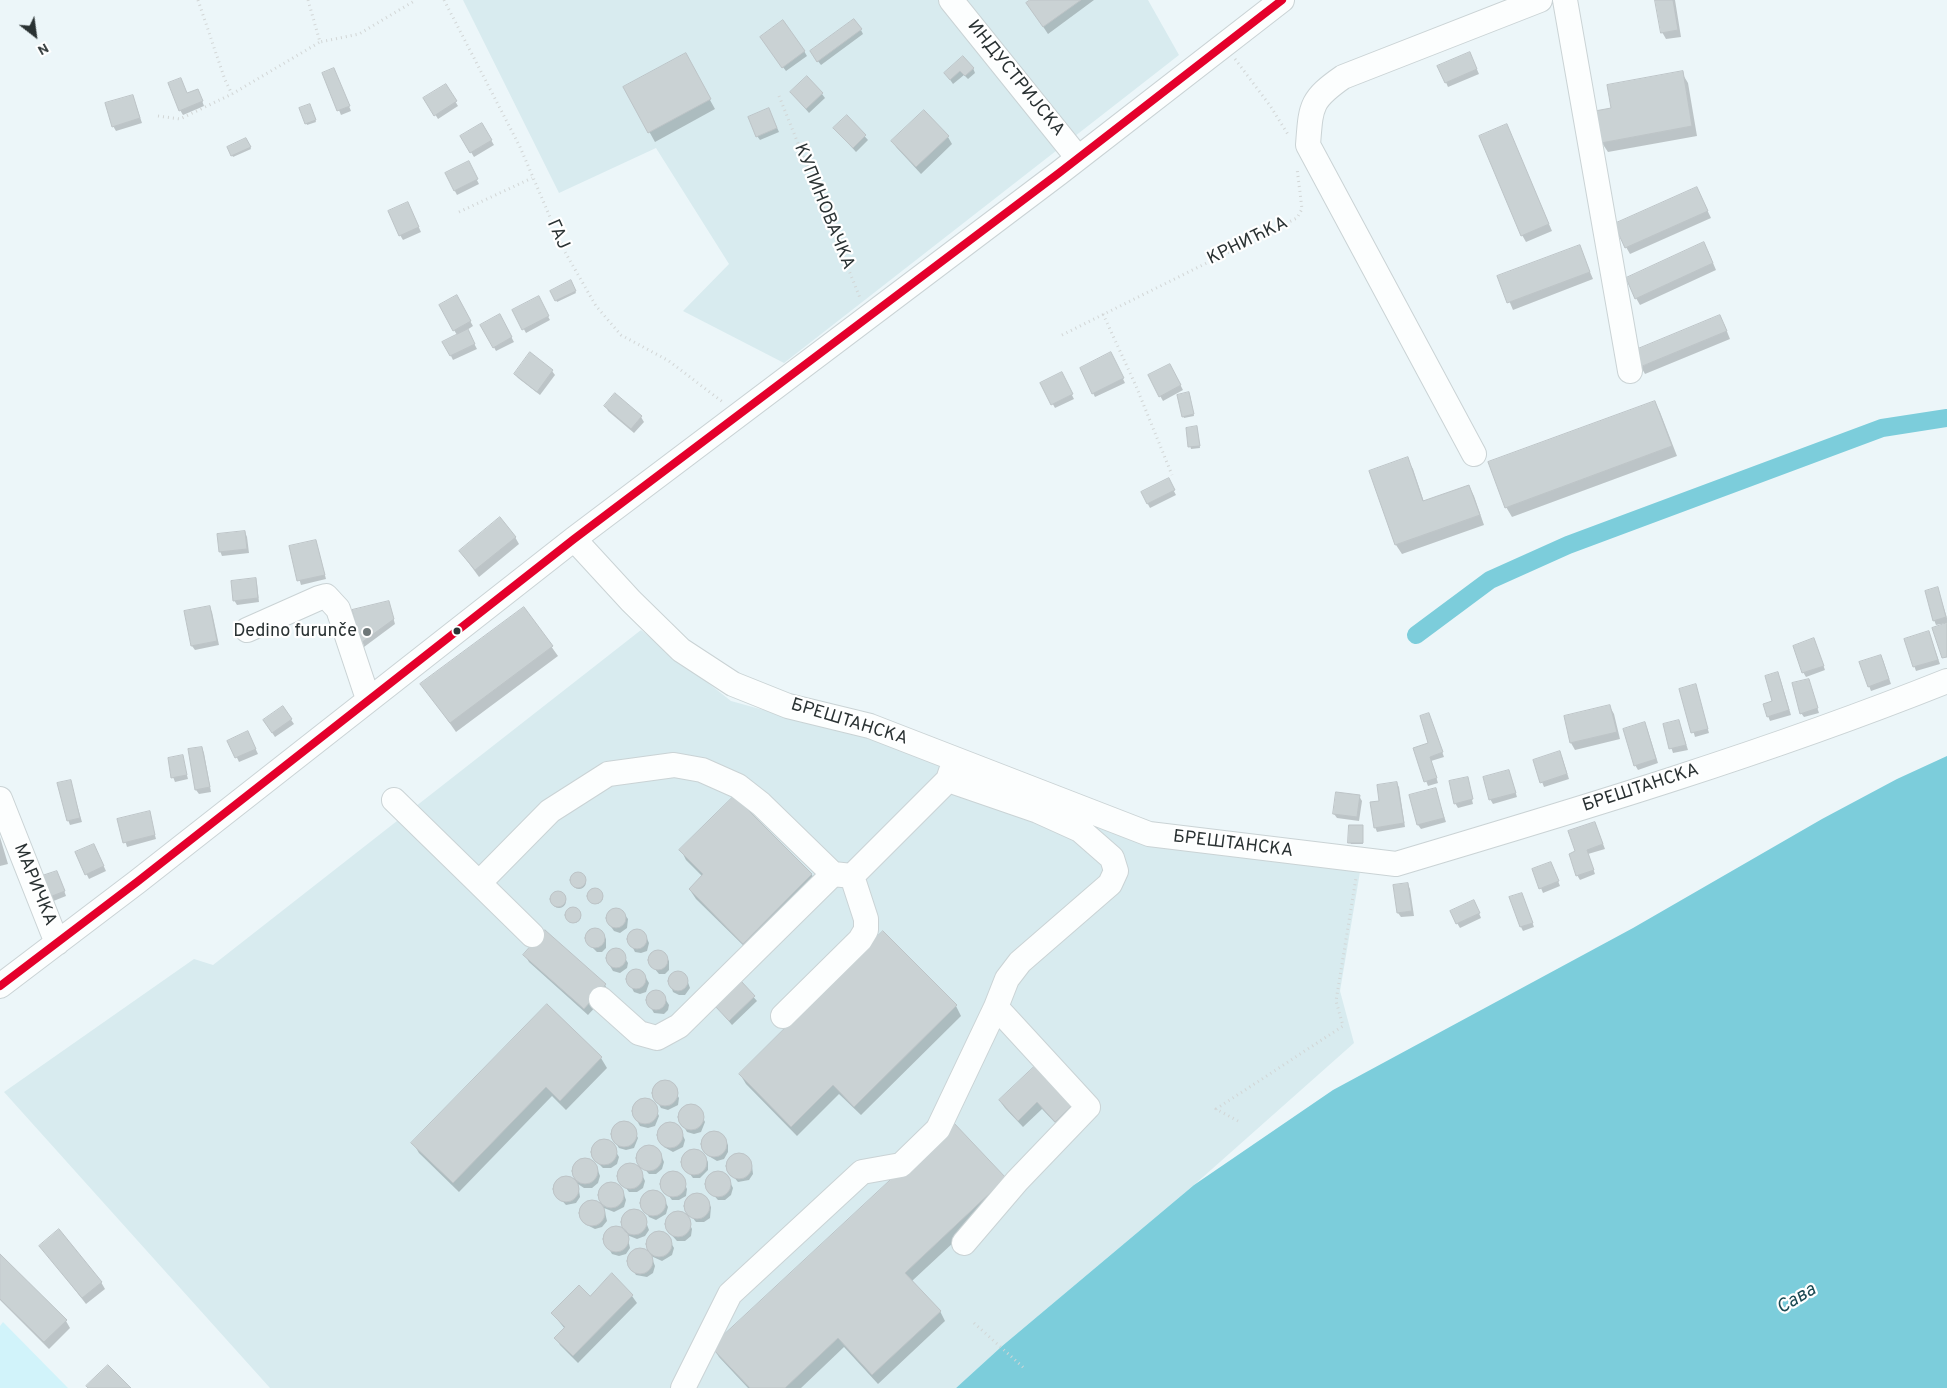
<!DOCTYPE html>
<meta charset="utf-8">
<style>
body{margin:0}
#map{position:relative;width:1947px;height:1388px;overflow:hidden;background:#ecf6f9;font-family:Overpass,sans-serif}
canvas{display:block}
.north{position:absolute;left:10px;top:10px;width:50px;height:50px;-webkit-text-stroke:4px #fff;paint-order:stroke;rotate:150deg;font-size:14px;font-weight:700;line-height:20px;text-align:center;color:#2a3233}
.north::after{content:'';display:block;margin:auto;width:18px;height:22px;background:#2a3233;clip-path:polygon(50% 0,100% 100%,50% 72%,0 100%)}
</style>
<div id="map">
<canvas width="1947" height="1388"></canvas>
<div class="north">N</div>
</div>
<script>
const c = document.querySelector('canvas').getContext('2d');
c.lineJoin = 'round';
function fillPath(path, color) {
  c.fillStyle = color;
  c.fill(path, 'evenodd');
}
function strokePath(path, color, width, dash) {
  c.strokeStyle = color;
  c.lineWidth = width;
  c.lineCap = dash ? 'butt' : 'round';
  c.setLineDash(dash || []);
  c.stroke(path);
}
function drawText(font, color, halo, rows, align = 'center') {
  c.font = font + ' Overpass,sans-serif';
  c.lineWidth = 4.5;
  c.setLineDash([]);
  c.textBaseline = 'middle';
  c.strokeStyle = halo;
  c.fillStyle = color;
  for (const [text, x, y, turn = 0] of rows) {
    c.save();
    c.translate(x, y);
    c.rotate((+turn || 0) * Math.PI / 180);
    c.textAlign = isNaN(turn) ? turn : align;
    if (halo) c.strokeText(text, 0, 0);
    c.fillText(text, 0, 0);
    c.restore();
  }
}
fillPath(new Path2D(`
 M463 0H1148L1179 55 784 363 683 311 729 264 656 148 559 193Z
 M641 630 731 701 909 750 1223 852 1360 872 1340 991 1354 1043 1194 1185 1001 1347 956 1388H270L4 1092 194 959 213 965Z`), '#d8ebef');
fillPath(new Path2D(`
 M3 1322 68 1388H0V1326Z`), '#d1f3fa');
fillPath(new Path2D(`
 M1947 756V1388H956L1001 1347 1194 1185 1333 1090 1633 928 1822 819 1897 779Z`), '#7ccddb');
fillPath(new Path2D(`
 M1032 0H1094L1048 34 1032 10Z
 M1656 0H1675L1681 37 1666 39 1662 32Z
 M861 30 863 34 821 65 814 56Z
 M764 42 804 51 807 56 786 71Z
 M685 55 715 109 655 142 625 88Z
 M1472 58 1479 74 1448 87 1439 67Z
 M973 68 975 73 968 79 964 75 953 84 946 74Z
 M1682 73 1688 83 1697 136 1608 152 1602 143 1613 109Z
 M324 74H336L351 111 341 115Z
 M446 86 458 106 438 119 425 98Z
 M791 92 822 94 825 98 809 113Z
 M187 95H200L204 106 183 115 180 110Z
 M133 96 142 123 116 131 113 126Z
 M310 108 316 122 307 125 301 109Z
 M924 111 948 137 952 144 921 174 897 148 892 141Z
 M771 114 779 132 760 140 757 136Z
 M847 117 868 140 856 152 835 129Z
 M482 125 494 145 474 157 462 137Z
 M1507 126 1552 231 1526 242 1522 235Z
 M246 139 251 149 233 157 228 147Z
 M468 163 479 184 457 195 446 174Z
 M1700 195 1711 218 1630 254 1626 247Z
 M410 208 421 232 403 240 400 235Z
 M1579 246 1593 279 1513 310 1499 277Z
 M1708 251 1716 270 1640 305 1636 298Z
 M570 282 576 293 557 302 552 291Z
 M456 297 473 326 467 330 477 349 453 360 444 342 457 335 440 306Z
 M538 298 550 320 526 333 514 311Z
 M500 316 514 342 496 351 482 325Z
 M1724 324 1730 339 1645 374 1641 367Z
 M530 354 552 371 555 375 540 395 518 378 515 374Z
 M1113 358 1125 383 1095 397 1093 393Z
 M1170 365 1183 390 1163 401 1149 376Z
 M1061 374 1074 399 1055 408 1042 384Z
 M615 395 641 417 644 422 634 433 608 411 606 406Z
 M1190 395 1194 416 1184 418 1183 416Z
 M1655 402 1660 412 1677 456 1512 517 1506 507Z
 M1197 427 1200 448 1191 449 1187 429Z
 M1407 459 1413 469 1424 502 1469 486 1474 496 1484 525 1402 554 1396 545 1371 472Z
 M1168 480 1176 495 1150 508 1142 493Z
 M245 532 247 537 249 553 222 556 220 551Z
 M515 537 519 544 479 577 460 551Z
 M316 541 326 579 301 585 290 547Z
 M255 579 257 584 259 602 237 605 234 600Z
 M1938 589 1947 618V623L1936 625 1934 620Z
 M389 603 395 624 364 647 354 611Z
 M210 608 212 612 219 645 195 650 192 646Z
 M524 608 558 656 456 732 422 684Z
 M1929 633 1940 664 1916 671 1905 640Z
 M1814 640 1825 670 1806 677 1803 672Z
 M1883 660 1891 684 1871 691 1869 686Z
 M1780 678 1791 715 1770 721 1768 716 1774 702Z
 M1808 680 1819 713 1804 717 1801 713Z
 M1695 686 1709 733 1695 737 1681 689Z
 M1610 707 1614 714 1620 739 1575 750 1571 743 1565 717Z
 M283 708 294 724 275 737 267 725Z
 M1429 715 1444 757 1431 761 1438 783 1428 786 1414 749 1430 743Z
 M1679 721 1688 750 1673 753 1664 725Z
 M1647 728 1658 763 1638 770 1635 765Z
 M250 737 258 754 239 762 229 741Z
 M202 748 204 753 211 792 199 794 196 790Z
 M182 756 188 779 175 782 173 777Z
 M1562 757 1569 779 1544 787 1534 761Z
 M1509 771 1517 797 1493 804 1490 799Z
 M1467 779 1473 804 1458 808 1455 803Z
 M70 781 82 822 70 825 68 820Z
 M1396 783 1399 787 1405 827 1377 832 1375 827 1381 802Z
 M1435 789 1446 822 1421 829 1418 825Z
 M1359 796 1362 801 1359 821 1337 818 1334 814Z
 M734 798 812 875 817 885 750 952 696 899 690 890 703 877 686 860 681 850Z
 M149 813 156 839 127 847 119 820Z
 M1595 823 1605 849 1588 854 1595 874 1580 880 1577 875V852Z
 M1362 827 1363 844H1351L1350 842Z
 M0 837 8 864 0 866Z
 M96 850 106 871 89 879 76 853Z
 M1553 868 1560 886 1543 893 1541 888Z
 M572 882a7 7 0 1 1 14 0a7 7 0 1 1-14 0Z
 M59 876 66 896 51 902 48 897Z
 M1408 885 1410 889 1414 916 1401 917 1398 913Z
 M589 897a7 7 0 1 1 14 0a7 7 0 1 1-14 0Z
 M552 901a7 7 0 1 1 14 0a7 7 0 1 1-14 0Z
 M1524 899 1534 927 1523 931 1521 927Z
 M1476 906 1481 918 1460 928 1457 923Z
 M615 909 621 910 628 919 627 928 620 933 614 931 607 921 608 915Z
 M567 916a7 7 0 1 1 14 0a7 7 0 1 1-14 0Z
 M590 929H596L603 934 606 939V948L602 952H597L586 941V934Z
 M636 930 644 932 649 943 647 951 641 953 635 952 628 938 631 933Z
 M614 949 620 950 628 963 627 968 620 973 613 971 607 961V955Z
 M654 952H662L669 961V970L665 974H659L649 962 650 956Z
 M525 955 605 985 609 992 588 1015 529 962Z
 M635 970 643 973 649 983 646 992 640 994 634 992 627 979 630 973Z
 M680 972 685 974 690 988 685 995H679L673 992 669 980 671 975Z
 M741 983 757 1001 732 1025 717 1007Z
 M652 992H661L669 1005 668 1010 664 1014 654 1013 648 1003V997Z
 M547 1005 601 1058 607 1068 566 1110 552 1096 459 1192 419 1153 413 1143Z
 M956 1006 961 1016 861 1115 839 1094 797 1136 746 1084 740 1074Z
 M1035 1068 1071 1106 1076 1113 1060 1128 1042 1109 1023 1127 1005 1108 1000 1101Z
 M667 1082 670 1083 679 1098 678 1105 668 1110 661 1108 654 1096V1089L659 1083Z
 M643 1100 653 1103 659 1116 655 1126 648 1128 640 1126 633 1114 636 1103Z
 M693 1106 699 1110 705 1122 701 1132 694 1134 687 1132 680 1120 682 1110Z
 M625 1122 632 1126 638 1138 634 1148 626 1150 619 1148 612 1137 615 1126Z
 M953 1123 1011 1189 912 1281 940 1311 945 1321 878 1384 844 1347 801 1388H748L719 1357 713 1347Z
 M669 1124 679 1127 685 1140 683 1147 673 1152 664 1147 659 1134 662 1127Z
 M709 1134H719L725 1140 728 1145V1152L724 1159 717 1161 707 1155 704 1150V1139Z
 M599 1142H610L619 1157 617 1164 611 1168H603L594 1159V1147Z
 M655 1147 660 1153 664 1162 662 1169 656 1174H649L640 1164 639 1153 644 1148Z
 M696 1150 705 1157 708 1162V1170L700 1178H693L683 1165V1157L689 1152Z
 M740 1154 749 1161 752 1166 753 1174 749 1180 738 1182 727 1169 728 1161 733 1156Z
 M587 1160 594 1163 597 1168 600 1176 598 1183 592 1188H584L578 1184 580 1197 576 1203 566 1205 557 1195 555 1188 558 1181 564 1177 577 1181 574 1170 577 1163Z
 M628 1165 639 1168 645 1181 643 1188 637 1192H629L619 1179 622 1168Z
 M716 1172 727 1176 733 1188 731 1195 725 1200H718L709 1190 708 1179Z
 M671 1173 681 1177 687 1189 686 1196 679 1200H672L662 1187V1179Z
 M613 1184 620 1187 623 1192 626 1200 624 1207 614 1212 604 1208 607 1221 602 1227 595 1229 585 1224 583 1219 582 1208 587 1202 594 1201 603 1205 600 1194 603 1188Z
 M655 1191 662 1195 668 1207 666 1214 656 1220 649 1217 642 1205 645 1195Z
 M692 1196H703L711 1207 710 1218 704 1222H696L688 1212 687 1201Z
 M636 1211 643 1214 649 1230 645 1236 637 1239 627 1235 630 1248 626 1254 619 1256 612 1254 605 1242 607 1232 618 1228 626 1232 623 1221 629 1212Z
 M676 1213 686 1217 692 1229 691 1236 685 1241H677L668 1231 667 1220Z
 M657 1232 667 1236 674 1248 672 1255 662 1261 651 1256 655 1266 653 1273 647 1277 636 1275 629 1264 630 1256 635 1251 642 1250 651 1254 648 1247V1239Z
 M41 1246 101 1282 105 1289 86 1304Z
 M0 1255 66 1321 70 1328 49 1349 0 1300Z
 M632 1296 637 1303 578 1363 560 1345 556 1338 565 1329 552 1313Z`), '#0003');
strokePath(new Path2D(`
 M1416 635 1490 580 1568 545 1882 428 1947 418`), '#7ccddb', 18);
const building = new Path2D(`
 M1030 0H1081L1043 27 1026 3Z
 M1655 0H1673L1678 30 1661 33Z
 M854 19 862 29 817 62 810 51Z
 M783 20 805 51 782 68 760 37Z
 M1470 52 1477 69 1445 83 1437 66Z
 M686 53 711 99 648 133 623 87Z
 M963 56 974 68 965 76 960 71 950 80 944 73Z
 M334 68 350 106 337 111 322 73Z
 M1683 71 1692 126 1601 143 1595 111 1611 108 1607 85Z
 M807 76 823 93 806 109 790 92Z
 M181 78 187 93 198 89 203 101 179 111 168 83Z
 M446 84 457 101 434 116 423 98Z
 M133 95 140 118 112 127 105 103Z
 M310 104 316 120 305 124 299 108Z
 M769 108 777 128 756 137 748 117Z
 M924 110 949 136 916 167 891 141Z
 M847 115 866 135 853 148 833 128Z
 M482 123 492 140 470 153 460 136Z
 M1507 124 1549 224 1521 236 1479 136Z
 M246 138 251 147 231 156 227 147Z
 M469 161 478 179 454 191 445 173Z
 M1697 187 1708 211 1625 248 1614 224Z
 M408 202 419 227 399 236 388 211Z
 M1704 242 1713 263 1635 299 1626 278Z
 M1580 245 1590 272 1507 303 1497 276Z
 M571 280 576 291 555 301 550 291Z
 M457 295 471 321 453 331 439 305Z
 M539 296 549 316 522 330 512 310Z
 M500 314 512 337 493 348 480 325Z
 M1720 315 1727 331 1640 367 1633 351Z
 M468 329 475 344 450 356 442 342Z
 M530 352 553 370 537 392 514 374Z
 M1111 352 1124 378 1092 394 1080 368Z
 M1170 364 1181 385 1159 397 1148 375Z
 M1062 372 1073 394 1051 405 1040 383Z
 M1189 392 1194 414 1182 417 1177 395Z
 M615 393 642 416 631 429 604 406Z
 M1655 401 1672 446 1505 508 1488 462Z
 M1197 426 1200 446 1188 447 1186 428Z
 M1408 457 1423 501 1469 485 1480 515 1395 545 1369 471Z
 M1169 478 1175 490 1147 504 1141 492Z
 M500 517 516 537 475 570 459 551Z
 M245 531 247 549 219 552 217 534Z
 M316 540 325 575 297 581 289 546Z
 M256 578 258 598 233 601 231 581Z
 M1938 587 1946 617 1933 621 1925 591Z
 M389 601 394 619 361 643 352 610Z
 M210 606 217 641 191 646 184 611Z
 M524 607 553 646 450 723 420 684Z
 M1947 623V657L1942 658 1932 628Z
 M1929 631 1938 660 1913 667 1904 639Z
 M1814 638 1824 666 1802 673 1793 646Z
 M1881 655 1889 679 1868 687 1859 662Z
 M1778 672 1789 710 1767 717 1763 704 1772 701 1765 676Z
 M1809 679 1818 708 1800 714 1792 683Z
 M1696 684 1708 729 1691 733 1679 689Z
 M1610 705 1617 732 1570 743 1564 716Z
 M283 706 292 719 272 733 263 720Z
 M1429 713 1443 752 1430 757 1437 778 1424 782 1413 748 1428 743 1420 716Z
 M1679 720 1686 745 1669 749 1663 724Z
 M1645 722 1656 759 1634 766 1623 729Z
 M248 731 256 749 235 758 227 741Z
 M202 747 210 787 195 790 188 749Z
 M1560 751 1567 774 1540 783 1533 760Z
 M183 755 187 775 171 778 168 758Z
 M1509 770 1516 793 1489 800 1483 777Z
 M1468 777 1473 799 1454 804 1449 781Z
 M71 780 80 818 67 821 57 783Z
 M1397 782 1404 823 1374 828 1370 802 1379 801 1377 785Z
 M1436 788 1444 818 1417 825 1409 795Z
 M1336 792 1360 795 1357 817 1333 814Z
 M734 796 812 874 743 944 689 889 703 874 679 850Z
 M150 811 155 835 123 843 117 819Z
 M1595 822 1603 844 1587 850 1594 870 1576 876 1569 854 1575 851 1568 831Z
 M1349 825H1363V843H1348Z
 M94 844 104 866 85 875 75 852Z
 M1551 862 1559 881 1539 889 1532 869Z
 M57 871 65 891 47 898 39 877Z
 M570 880a8 8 0 1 1 16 0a8 8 0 1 1-16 0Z
 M1408 883 1412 911 1397 913 1393 885Z
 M587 896a8 8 0 1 1 16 0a8 8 0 1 1-16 0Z
 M550 899a8 8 0 1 1 16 0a8 8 0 1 1-16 0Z
 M1522 893 1533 923 1520 927 1509 897Z
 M1474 900 1480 913 1456 924 1450 911Z
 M565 915a8 8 0 1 1 16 0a8 8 0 1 1-16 0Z
 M606 918a10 10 0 1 1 20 0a10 10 0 1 1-20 0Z
 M585 938a10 10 0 1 1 20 0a10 10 0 1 1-20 0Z
 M627 939a10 10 0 1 1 20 0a10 10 0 1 1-20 0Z
 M545 930 606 984 584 1009 523 955Z
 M883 931 957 1005 854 1107 833 1085 791 1127 739 1074Z
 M606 958a10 10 0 1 1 20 0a10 10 0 1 1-20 0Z
 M648 960a10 10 0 1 1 20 0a10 10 0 1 1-20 0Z
 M626 979a10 10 0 1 1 20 0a10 10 0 1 1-20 0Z
 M668 981a10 10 0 1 1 20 0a10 10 0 1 1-20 0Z
 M741 981 755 996 729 1021 715 1006Z
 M646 1000a10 10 0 1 1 20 0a10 10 0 1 1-20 0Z
 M547 1004 602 1057 560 1101 546 1087 453 1183 411 1143Z
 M1035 1066 1072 1105 1055 1122 1037 1102 1018 1121 999 1100Z
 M652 1093a13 13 0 1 1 26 0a13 13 0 1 1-26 0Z
 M632 1111a13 13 0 1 1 26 0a13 13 0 1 1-26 0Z
 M678 1117a13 13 0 1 1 26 0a13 13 0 1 1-26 0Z
 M611 1134a13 13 0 1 1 26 0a13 13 0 1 1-26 0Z
 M953 1122 1006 1178 905 1273 941 1311 872 1375 838 1338 785 1388H750L711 1347Z
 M657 1135a13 13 0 1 1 26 0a13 13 0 1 1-26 0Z
 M701 1144a13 13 0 1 1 26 0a13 13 0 1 1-26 0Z
 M591 1152a13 13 0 1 1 26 0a13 13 0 1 1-26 0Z
 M636 1158a13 13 0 1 1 26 0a13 13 0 1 1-26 0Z
 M681 1162a13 13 0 1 1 26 0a13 13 0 1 1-26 0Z
 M726 1166a13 13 0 1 1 26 0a13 13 0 1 1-26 0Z
 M572 1171a13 13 0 1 1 26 0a13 13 0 1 1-26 0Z
 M617 1176a13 13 0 1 1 26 0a13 13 0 1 1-26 0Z
 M705 1184a13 13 0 1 1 26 0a13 13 0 1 1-26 0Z
 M660 1184a13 13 0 1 1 26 0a13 13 0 1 1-26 0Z
 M553 1189a13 13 0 1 1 26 0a13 13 0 1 1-26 0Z
 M598 1195a13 13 0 1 1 26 0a13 13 0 1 1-26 0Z
 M640 1203a13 13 0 1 1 26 0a13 13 0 1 1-26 0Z
 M684 1206a13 13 0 1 1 26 0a13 13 0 1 1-26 0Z
 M579 1213a13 13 0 1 1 26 0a13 13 0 1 1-26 0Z
 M621 1222a13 13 0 1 1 26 0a13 13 0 1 1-26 0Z
 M665 1224a13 13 0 1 1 26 0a13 13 0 1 1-26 0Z
 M603 1239a13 13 0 1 1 26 0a13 13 0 1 1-26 0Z
 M59 1229 102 1282 82 1298 39 1246Z
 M646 1244a13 13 0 1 1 26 0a13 13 0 1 1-26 0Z
 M627 1261a13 13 0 1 1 26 0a13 13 0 1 1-26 0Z
 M0 1254 67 1320 44 1342 0 1299Z
 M612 1273 633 1295 573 1356 554 1338 565 1327 551 1313 579 1285 590 1296Z
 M108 1365 131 1388H88L86 1386Z`);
fillPath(building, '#cad2d4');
strokePath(building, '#bdc4c7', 1);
const minor = new Path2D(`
 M951 0 1078 158
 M1565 0 1630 371
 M1474 454 1308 145C1311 106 1310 100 1343 77L1540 0
 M574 539 631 601 681 650 733 684 788 706 870 726 1149 834 1396 864C1581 809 1767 753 1947 681
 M247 630 319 598 326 596 338 609 368 699
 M0 799 57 943
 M394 800 479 883 550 811 608 774 674 765 702 770 738 786 761 804 833 874
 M479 883 532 935
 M0 986 137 882 574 539 1059 173 1282 0
 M601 999 639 1033 657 1038 679 1026 833 874 852 876 948 780 953 765
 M783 1016 860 940 866 930V919L852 876
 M964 1243 1017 1181 1088 1107 996 1007
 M683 1388 730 1294 862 1172 901 1165 938 1129 996 1007 1007 979 1020 962 1110 884 1116 871 1112 858 1080 830 1038 811 948 780`);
strokePath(minor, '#cad3d5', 26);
strokePath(new Path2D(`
 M198 0 225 80 232 94
 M308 0 320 42 359 34 416 0
 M444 0 520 147 565 252 596 306 621 335 669 361 724 403
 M1235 59 1271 107 1289 136
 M779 96 860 298
 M158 116 180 119 232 94 320 42
 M459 212 532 178
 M1103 314 1136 386 1172 475
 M1062 335 1297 218 1302 209 1297 168
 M1238 1121 1216 1109 1343 1026 1336 1001 1356 878
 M974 1323 1025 1369`), '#d2d6d6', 3, [1, 4]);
strokePath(minor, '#fcfefe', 24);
strokePath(new Path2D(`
 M0 986 137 882 574 539 1059 173 1282 0`), '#e4002b', 8);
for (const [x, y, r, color] of [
 [457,631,4.5,"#2a3233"],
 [367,632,5,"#6e7778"]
]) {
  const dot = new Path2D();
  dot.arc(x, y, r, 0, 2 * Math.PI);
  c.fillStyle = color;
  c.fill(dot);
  strokePath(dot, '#fff', 2);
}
drawText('18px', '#2a3233', '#fff', [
 ["ИНДУСТРИЈСКА",1015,79,51],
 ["КУПИНОВАЧКА",823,207,68],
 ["ГАЈ",557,235,66],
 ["КРНИЋКА",1248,242,-26],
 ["БРЕШТАНСКА",849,723,17],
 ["БРЕШТАНСКА",1641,789,-18],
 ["БРЕШТАНСКА",1233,845,7],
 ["МАРИЧКА",34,885,68]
]);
drawText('18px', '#2a3233', '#fff', [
 ["Dedino furunče",357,632]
], 'right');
drawText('italic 19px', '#1a4a53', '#fff', [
 ["Сава",1797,1300,-31]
]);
</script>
